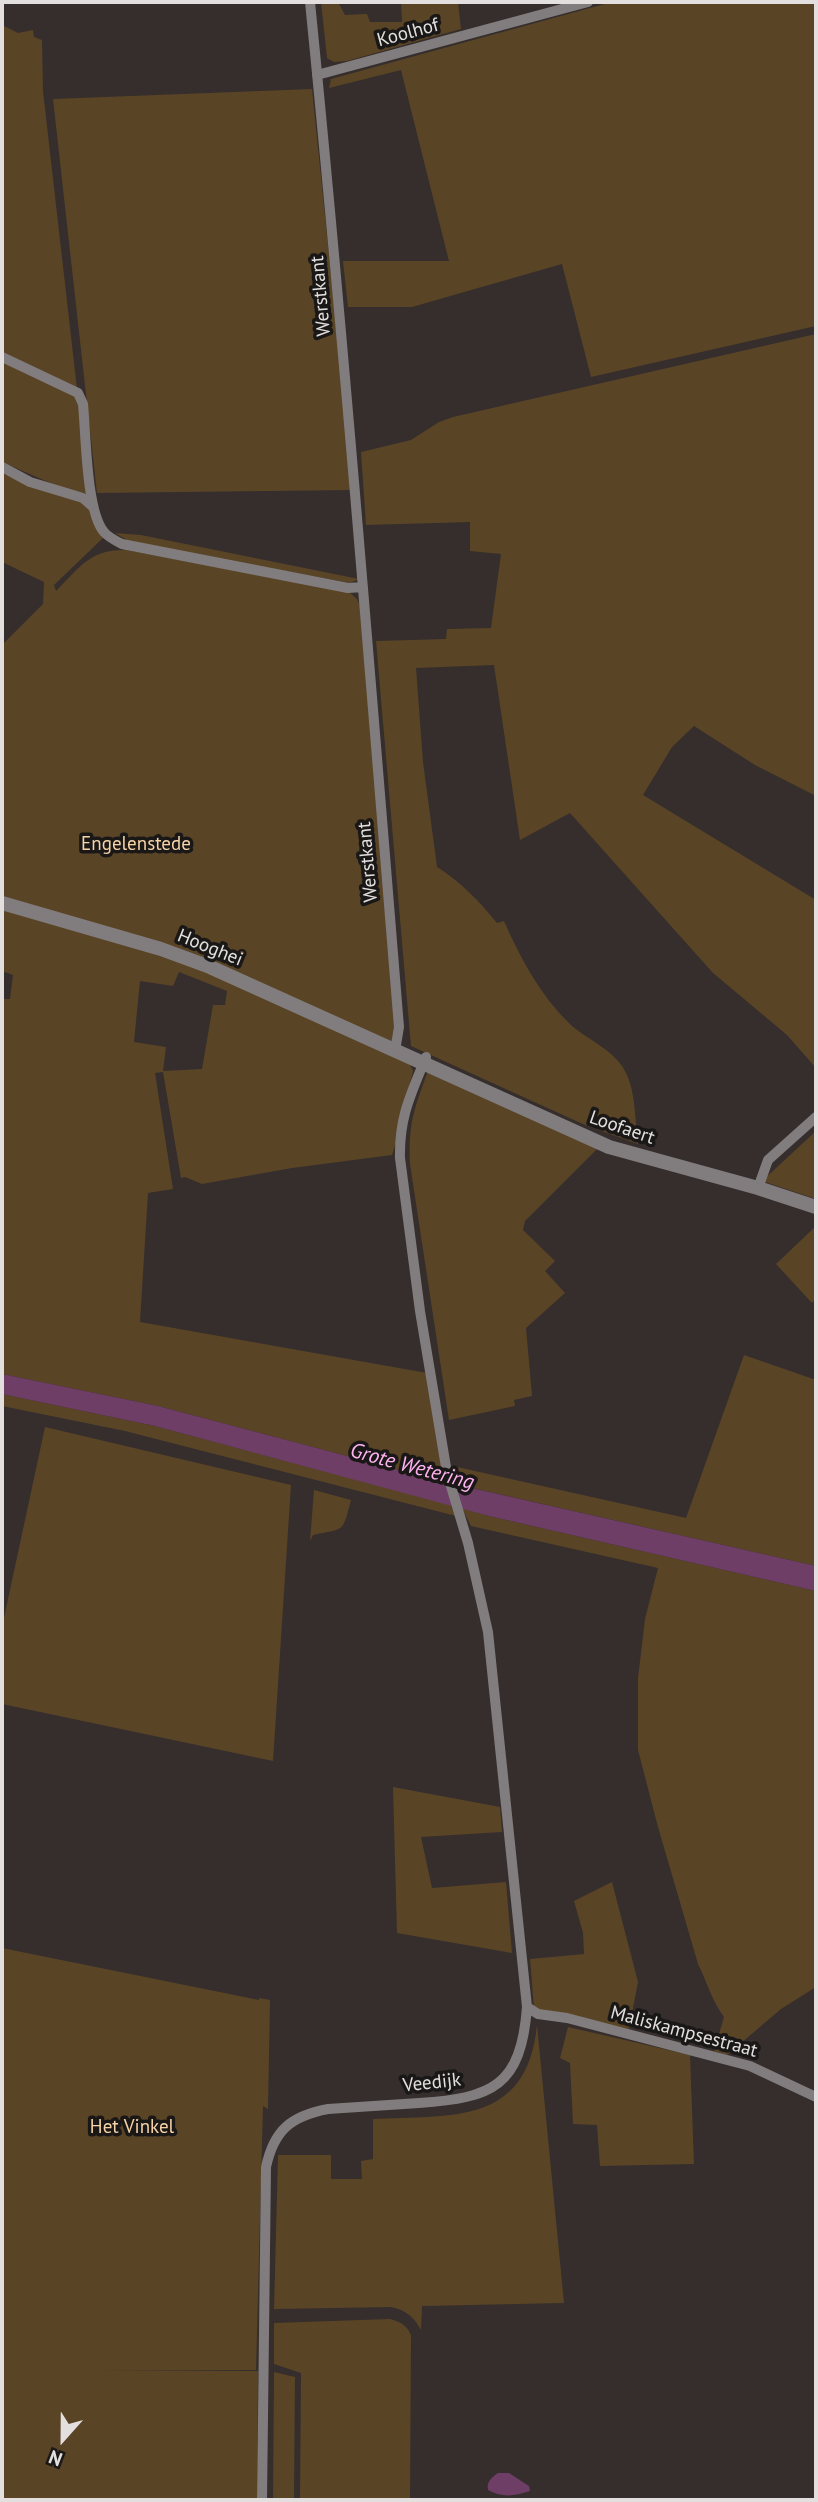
<!DOCTYPE html>
<style>
body{margin:0}
#map{position:relative;width:818px;height:2502px;overflow:hidden;background:#352e2d;font-family:"PT Sans",sans-serif}
canvas{display:block}
.frame{position:absolute;inset:0;border:4px solid #e4dfdf;pointer-events:none}
.north{position:absolute;left:28px;top:2404px;width:70px;height:70px;-webkit-text-stroke:5px #1a1717;paint-order:stroke;rotate:201deg;font-size:19px;font-weight:700;line-height:28px;text-align:center;color:#e4dfdf}
.north::after{content:'';display:block;margin:auto;width:24px;height:32px;background:#e4dfdf;clip-path:polygon(50% 0,100% 100%,50% 72%,0 100%)}
</style>
<div id="map">
<canvas width="818" height="2502"></canvas>
<div class="frame"></div>
<div class="north">N</div>
</div>
<script>
const c = document.querySelector('canvas').getContext('2d');
c.lineJoin = 'round';
function fillPath(path, color) {
  c.fillStyle = color;
  c.fill(path, 'evenodd');
}
function strokePath(path, color, width, dash) {
  c.strokeStyle = color;
  c.lineWidth = width;
  c.lineCap = dash ? 'butt' : 'round';
  c.setLineDash(dash || []);
  c.stroke(path);
}
function drawText(font, color, halo, rows, align = 'center') {
  c.font = font + ' "PT Sans",sans-serif';
  c.lineWidth = 7;
  c.setLineDash([]);
  c.textBaseline = 'middle';
  c.strokeStyle = halo;
  c.fillStyle = color;
  for (const [text, x, y, turn = 0] of rows) {
    c.save();
    c.translate(x, y);
    c.rotate((+turn || 0) * Math.PI / 180);
    c.textAlign = isNaN(turn) ? turn : align;
    if (halo) c.strokeText(text, 0, 0);
    c.fillText(text, 0, 0);
    c.restore();
  }
}
fillPath(new Path2D(`
 M321 2H338L345 15 367 14 370 22H402L401 2H458L461 29 347 61 334 62 327 58Z
 M612 2H816V326L591 377 562 264 412 307H348L343 261H449L401 70 329 88 331 79Z
 M2 25 18 33 33 30 34 37 42 40 43 91 89 494 62 488 2 462Z
 M312 89 353 490 97 493 53 99Z
 M816 334V796L755 765 694 726 672 747 643 795 816 900V1068L787 1035 713 973 570 813 520 840 494 665 416 668 423 762 437 867C461 882 479 901 497 923L504 921C521 959 540 995 571 1025 589 1041 617 1051 627 1075 636 1095 635 1123 638 1144L585 1125 411 1046 376 641 446 639 447 629 491 628 501 554 470 551V522L366 525 361 452 411 440 439 422 453 417Z
 M2 469 83 500 90 508 104 537 54 585 56 591C79 568 90 549 126 550L348 591 357 599 361 608 397 1038 413 1071 397 1140 392 1155 292 1168 202 1184 185 1177 181 1178 163 1072 155 1073 173 1189 148 1193 140 1322 427 1373 445 1482 158 1406 2 1374V999H10L13 975 2 971V645L43 604 44 582 2 562ZM179 972 227 991 225 1005H213L202 1069 163 1071 166 1047 134 1042 140 981 173 986Z
 M115 533 141 535 359 579 350 583 132 543Z
 M428 1071 599 1147 525 1221 523 1230 555 1261 545 1271 565 1293 526 1328 532 1396 514 1400 515 1406 449 1420 410 1164C408 1124 414 1109 428 1071Z
 M816 1131V1199L762 1181Z
 M816 1226V1298L812 1303 776 1264Z
 M744 1355 816 1380V1566L459 1485 457 1467 686 1518Z
 M2 1394 155 1426 451 1505 456 1516 125 1431 2 1406Z
 M45 1427 291 1485 273 1761 2 1704V1627Z
 M314 1490 351 1500C342 1534 345 1528 313 1535L310 1541Z
 M462 1508 489 1516 816 1591V1987L781 2009 727 2055 714 2051 724 2017C712 2001 707 1982 698 1964L658 1827 638 1750V1678L645 1619 658 1568 471 1526Z
 M393 1787 500 1807 502 1832 421 1837 432 1888 506 1882 512 1953 397 1933Z
 M612 1882 638 1982 629 2029 534 2009 530 1959 584 1954 583 1933 574 1901Z
 M2 1948 259 2000V1998L270 2000 268 2109 263 2106 256 2370H99L258 2371 257 2500H2Z
 M537 2025 564 2303 422 2306 421 2330C414 2317 406 2310 391 2307L274 2309 278 2155H331V2179H362L361 2161 373 2159V2119C451 2115 527 2126 537 2025Z
 M568 2027 690 2055 694 2164 600 2166 597 2125 573 2124 570 2063 560 2058Z
 M390 2319C400 2322 406 2324 411 2335L410 2500H300L301 2373 274 2364V2323Z
 M274 2372 295 2377 294 2500H273Z`), '#5a4426');
fillPath(new Path2D(`
 M2 1374 158 1406 445 1482 816 1566V1591L489 1516 155 1426 2 1394Z
 M498 2473H509L529 2486 530 2491C514 2496 503 2498 488 2490 486 2482 492 2477 498 2473Z`), '#6e3e66');
strokePath(new Path2D(`
 M310 2C344 343 371 685 399 1027L395 1051
 M317 75 588 2
 M2 357 78 393 83 404C86 433 86 511 104 532 108 537 116 541 122 544L348 588 363 587
 M2 467 30 482 83 498 92 506
 M758 1188 768 1160 816 1117
 M527 2007 538 2014 567 2018 750 2066 816 2097
 M262 2500 266 2167C274 2130 291 2116 328 2109 358 2107 389 2105 419 2103 493 2098 521 2086 527 2007L488 1632 468 1543 447 1473 420 1311 400 1158C399 1117 411 1094 426 1057`), '#817d7e', 10);
strokePath(new Path2D(`
 M2 903 161 949 210 967 609 1147 758 1188 816 1207`), '#817d7e', 14);
drawText('19px', '#e4dfdf', '#1a1717', [
 ["Koolhof",408,33,-15],
 ["Werstkant",321,296,-95],
 ["Werstkant",368,862,-95],
 ["Hooghei",210,948,22],
 ["Loofaert",622,1128,19],
 ["Maliskampsestraat",684,2032,15],
 ["Veedijk",432,2083,-6]
]);
drawText('19px', '#f7d3a7', '#1a1717', [
 ["Engelenstede",136,845],
 ["Het Vinkel",132,2128]
]);
drawText('italic 21px', '#ffb3f1', '#1a1717', [
 ["Grote Wetering",412,1467,15]
]);
</script>
